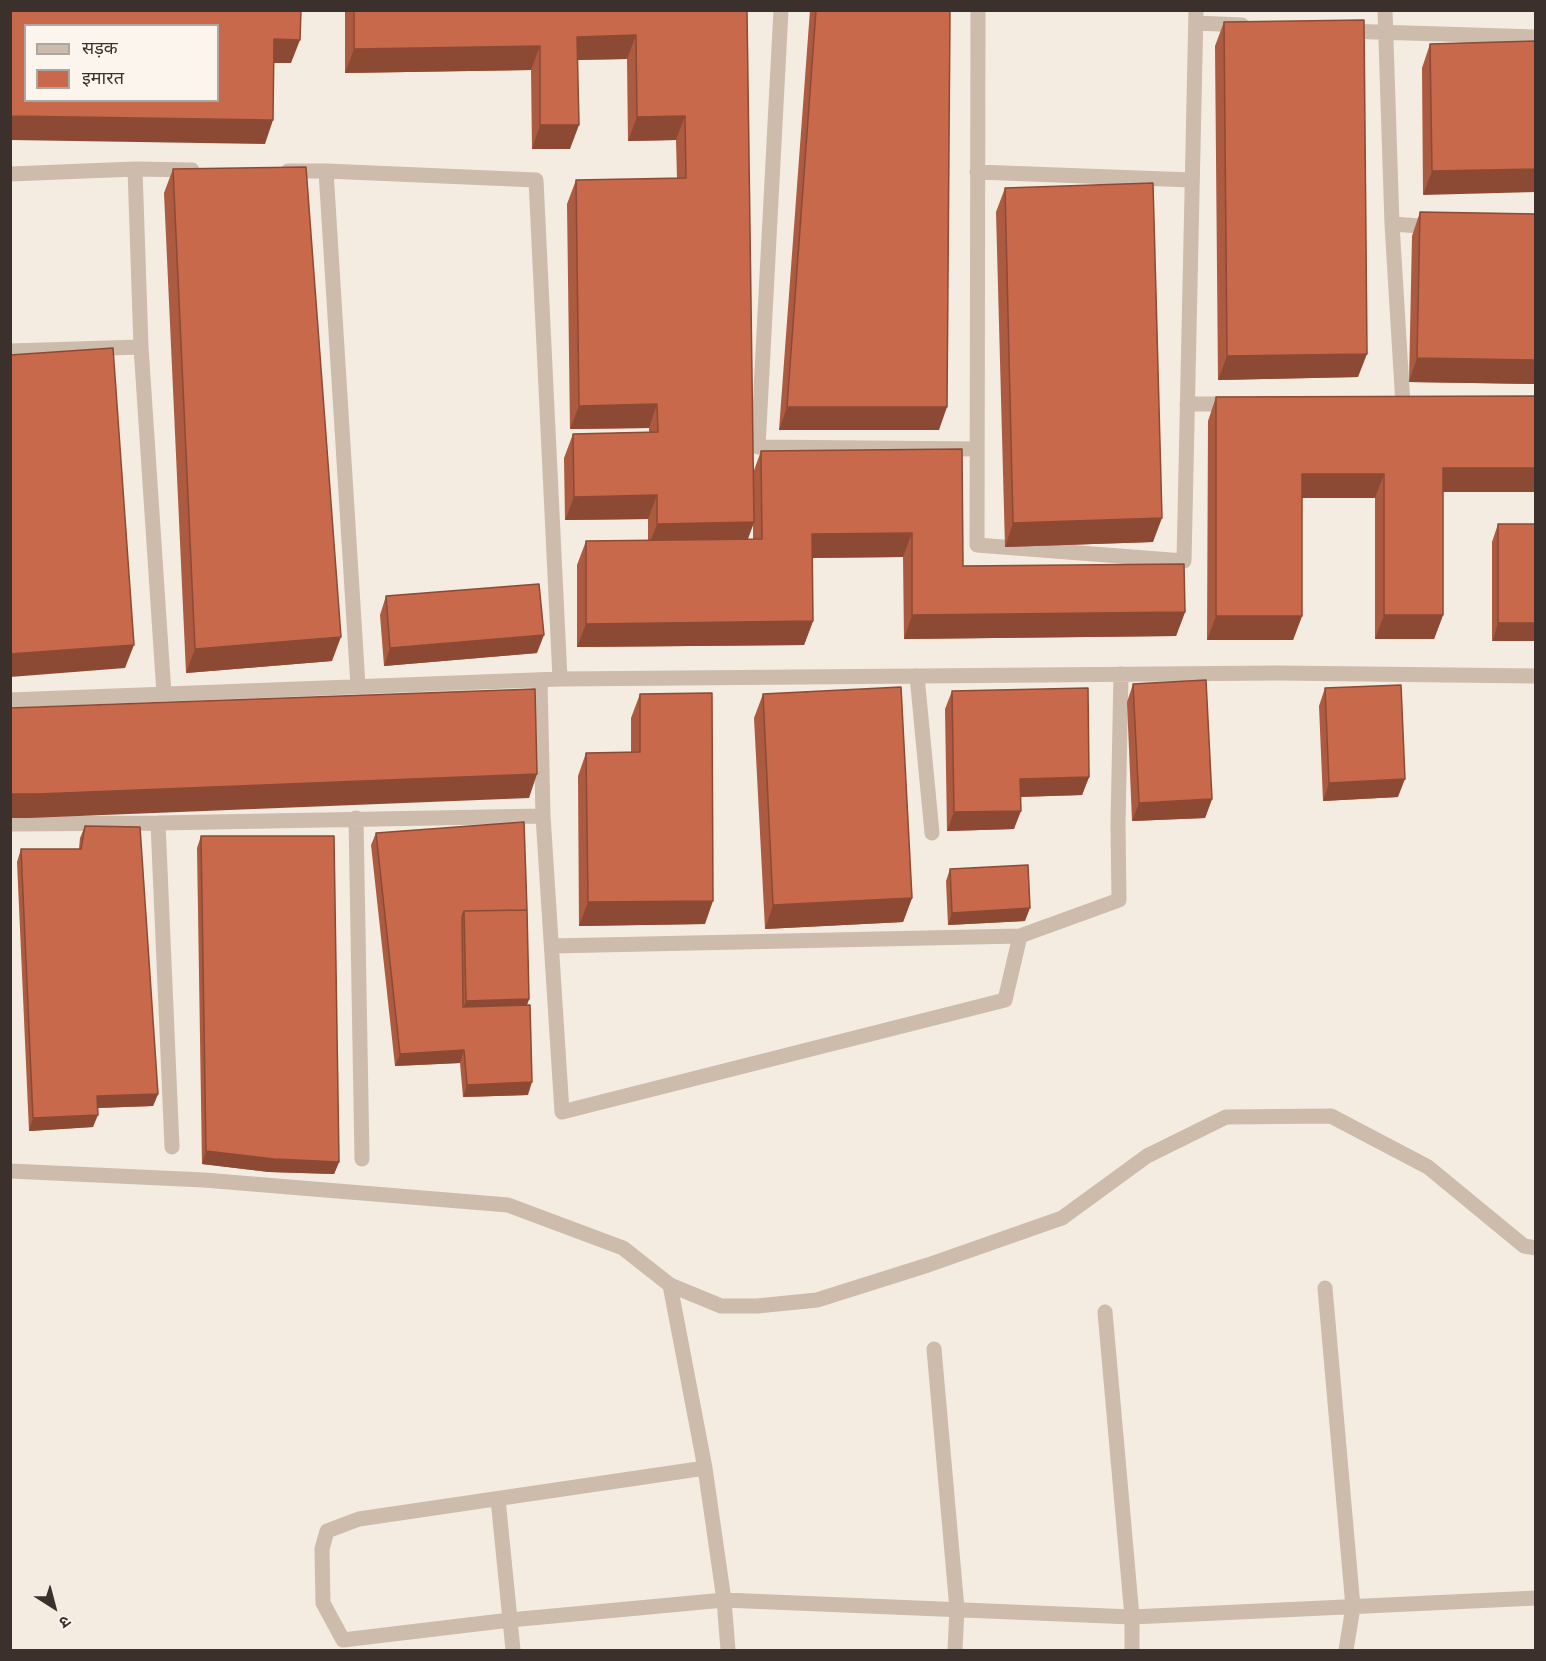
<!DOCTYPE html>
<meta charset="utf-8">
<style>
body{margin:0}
#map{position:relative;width:1546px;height:1661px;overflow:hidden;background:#f4ebe1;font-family:Signika,"Noto Sans Devanagari",sans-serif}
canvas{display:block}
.frame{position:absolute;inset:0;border:12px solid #3b302b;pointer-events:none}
.legend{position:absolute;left:24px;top:24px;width:195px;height:78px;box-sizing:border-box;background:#fbf5ee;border:2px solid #aea6a0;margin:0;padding:8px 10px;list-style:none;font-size:18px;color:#3b302b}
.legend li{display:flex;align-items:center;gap:12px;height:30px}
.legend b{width:30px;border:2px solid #aea6a0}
.north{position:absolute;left:24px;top:1577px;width:60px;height:60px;-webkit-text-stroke:4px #fbf5ee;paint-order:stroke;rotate:144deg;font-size:16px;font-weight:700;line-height:24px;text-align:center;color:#3b302b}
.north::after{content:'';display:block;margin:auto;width:21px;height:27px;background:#3b302b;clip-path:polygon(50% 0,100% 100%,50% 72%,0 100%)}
</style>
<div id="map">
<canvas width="1546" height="1661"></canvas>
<div class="frame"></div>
<ul class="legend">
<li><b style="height:8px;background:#cdbbac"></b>सड़क</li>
<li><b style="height:16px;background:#c8694b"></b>इमारत</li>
</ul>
<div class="north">उ</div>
</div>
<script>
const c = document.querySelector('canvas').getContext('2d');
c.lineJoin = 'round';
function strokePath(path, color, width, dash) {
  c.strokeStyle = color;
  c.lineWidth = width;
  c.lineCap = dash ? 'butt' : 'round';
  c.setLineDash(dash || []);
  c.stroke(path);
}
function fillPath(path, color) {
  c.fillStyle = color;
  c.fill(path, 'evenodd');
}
strokePath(new Path2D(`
 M670 1285 721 1306H757L817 1300 928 1265 1062 1218`), '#cdbbac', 15);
strokePath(new Path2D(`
 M781 10 758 447 977 449
 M978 10 977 545 1184 561 1196 10
 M1385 10 1392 224 1403 405
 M1196 23 1242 25
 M1344 31 1536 37
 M135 169 192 170
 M288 171H326L358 686
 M326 171 536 180 560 679
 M977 172 1192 180
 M10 174 135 169 141 347 10 351
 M1392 224 1434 227
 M141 347 164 694
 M1187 404H1233
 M917 676 932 833
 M10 700 560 679 1278 673 1536 676
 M543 816 562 1112 1005 1000 1020 936 552 946
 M356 818 362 1159
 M10 824 158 823
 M1020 936 1119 900 1118 825 1121 674
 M172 1147 158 823 543 816 540 680
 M10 1171 204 1180 508 1205 623 1248 670 1285 705 1468 724 1600 510 1620 343 1640 323 1603 322 1549 327 1531 359 1519 705 1468
 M1062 1218 1147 1156 1226 1117 1331 1116 1428 1167 1524 1246 1536 1248
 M1325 1288 1353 1607 1346 1650
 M934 1349 957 1609 955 1650
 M498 1499 513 1650
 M728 1650 724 1600 1132 1617 1105 1312
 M1132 1650V1617L1536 1598`), '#cdbbac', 15);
fillPath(new Path2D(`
 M345 10H747L753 473 761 451 962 449 963 566 1185 612 1176 636 904 639 903 557 812 558 813 621 804 645 577 647V565L586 541 648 540V519L565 520 564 458 573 434 649 432V428L570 429 567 204 576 180 677 179 676 140 628 141 627 59 578 60 570 149H532L531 70 345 73ZM753 525V539H748Z
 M810 10H950L939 430H779Z
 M1224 22 1358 377 1218 380 1215 46Z
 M1536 41 1423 195 1422 68 1430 44Z
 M173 169 332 661 186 673 164 193Z
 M1005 188 1153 542 1005 547 996 212Z
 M1420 212 1536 214V384L1409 382 1412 236Z
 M1216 397 1443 492V615L1434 639H1375V498H1302V616L1293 640H1207L1208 421Z
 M1498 524H1536L1492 641V542Z
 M386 596 537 653 384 666 380 615Z
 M1133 684 1212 799 1205 818 1132 821 1127 702Z
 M1325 688 1398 797 1323 801 1319 706Z
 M952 691 1089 777 1082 795 1020 797 1014 829 947 831 945 709Z
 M640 694 705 924 579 926 578 776 586 753 631 752V718Z
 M763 694 912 898 903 922 765 929 754 718Z
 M524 822 529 999 527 1005 528 1095 463 1097 460 1063 395 1066 371 845 376 833Z
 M85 826 158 1094 153 1106 98 1108 93 1127 29 1131 17 862 21 849H79L80 838Z
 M201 836 339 1162 334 1174 269 1172 202 1164 197 848Z
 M950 869 1025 921 948 925 946 881Z`), '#ac5a40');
fillPath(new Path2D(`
 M1404 10H1536V11H1404Z
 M636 35 627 59 569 60 577 37Z
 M274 39 300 40 291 63H266Z
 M540 46 531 70 345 73 354 49Z
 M10 116 273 120 265 144 10 140Z
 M685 116 676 140 628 141 637 117Z
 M540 125H579L570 149H532Z
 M1536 169V192L1423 195 1432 171Z
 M1367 354 1358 377 1218 380 1227 356Z
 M1417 358 1536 360V384L1409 382Z
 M657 404 649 428 570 429 579 406Z
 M787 407H947L939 430H779Z
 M1443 468H1536V492H1434Z
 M1302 474H1384L1375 498H1293Z
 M657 495 648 519 565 520 574 497Z
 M1162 518 1153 542 1005 547 1013 523Z
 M754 522 745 546 648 548 657 524Z
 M912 533 903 557 803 558 812 534Z
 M1185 612 1176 636 904 639 912 615Z
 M1384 615H1443L1434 639H1375Z
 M1216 616H1302L1293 640H1207Z
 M813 621 804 645 577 647 586 624Z
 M1498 623H1536V641H1492Z
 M544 635 537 653 384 666 390 648Z
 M341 637 332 661 186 673 195 649Z
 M134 645 125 668 10 677V654Z
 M537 774 529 798 29 818H10V794Z
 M1089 777 1082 795 1014 797 1020 779Z
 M1405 779 1398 797 1323 801 1329 783Z
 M1212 799 1205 818 1132 821 1139 803Z
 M1021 811 1014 829 947 831 954 812Z
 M912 898 903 922 765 929 773 905Z
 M713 901 705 924 579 926 588 902Z
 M1030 908 1025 921 948 925 952 913Z
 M529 999 522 1018 459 1019 466 1001Z
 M464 1050 460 1063 395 1066 400 1054Z
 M532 1082 528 1095 463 1097 467 1085Z
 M158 1094 153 1106 93 1108 97 1096Z
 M98 1115 93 1127 29 1131 33 1118Z
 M206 1151 339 1162 334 1174 269 1172 202 1164Z`), '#8c4a34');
const building = new Path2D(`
 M10 10H301L300 40 274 39 273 120 10 116ZM26 26H218V100H26Z
 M354 10H747L754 522 657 524V495L574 497 573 434 658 432 657 404 579 406 576 180 686 178 685 116 637 117 636 35 577 37 579 125H540V46L354 49Z
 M816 10H950L947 407H787Z
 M1364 20 1367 354 1227 356 1224 22Z
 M1536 41V169L1432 171 1430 44Z
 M306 167 341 637 195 649 173 169Z
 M1153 183 1162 518 1013 523 1005 188Z
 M1420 212 1536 214V360L1417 358Z
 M113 348 134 645 10 654V355Z
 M1536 396V468H1443V615H1384V474H1302V616H1216V397Z
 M962 449 963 566 1184 564 1185 612 912 615V533L812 534 813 621 586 624V541L762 539 761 451Z
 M1498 524H1536V623H1498Z
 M539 584 544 635 390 648 386 596Z
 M1206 680 1212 799 1139 803 1133 684Z
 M1401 685 1405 779 1329 783 1325 688Z
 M901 687 912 898 773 905 763 694Z
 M1088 688 1089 777 1020 779 1021 811 954 812 952 691Z
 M535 689 537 774 38 794H10V708Z
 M712 693 713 901 588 902 586 753 640 752V694Z
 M524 822 527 910 464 911 462 917 463 1007 530 1005 532 1082 467 1085 464 1050 400 1054 376 833Z
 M85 826 140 827 158 1094 97 1096 98 1115 33 1118 21 849H81Z
 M201 836H334L339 1162 274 1159 206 1151Z
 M1028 865 1030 908 952 913 950 869Z
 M527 910 529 999 466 1001 464 911Z`);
fillPath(building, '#c8694b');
strokePath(building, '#8c4a34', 1.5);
</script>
